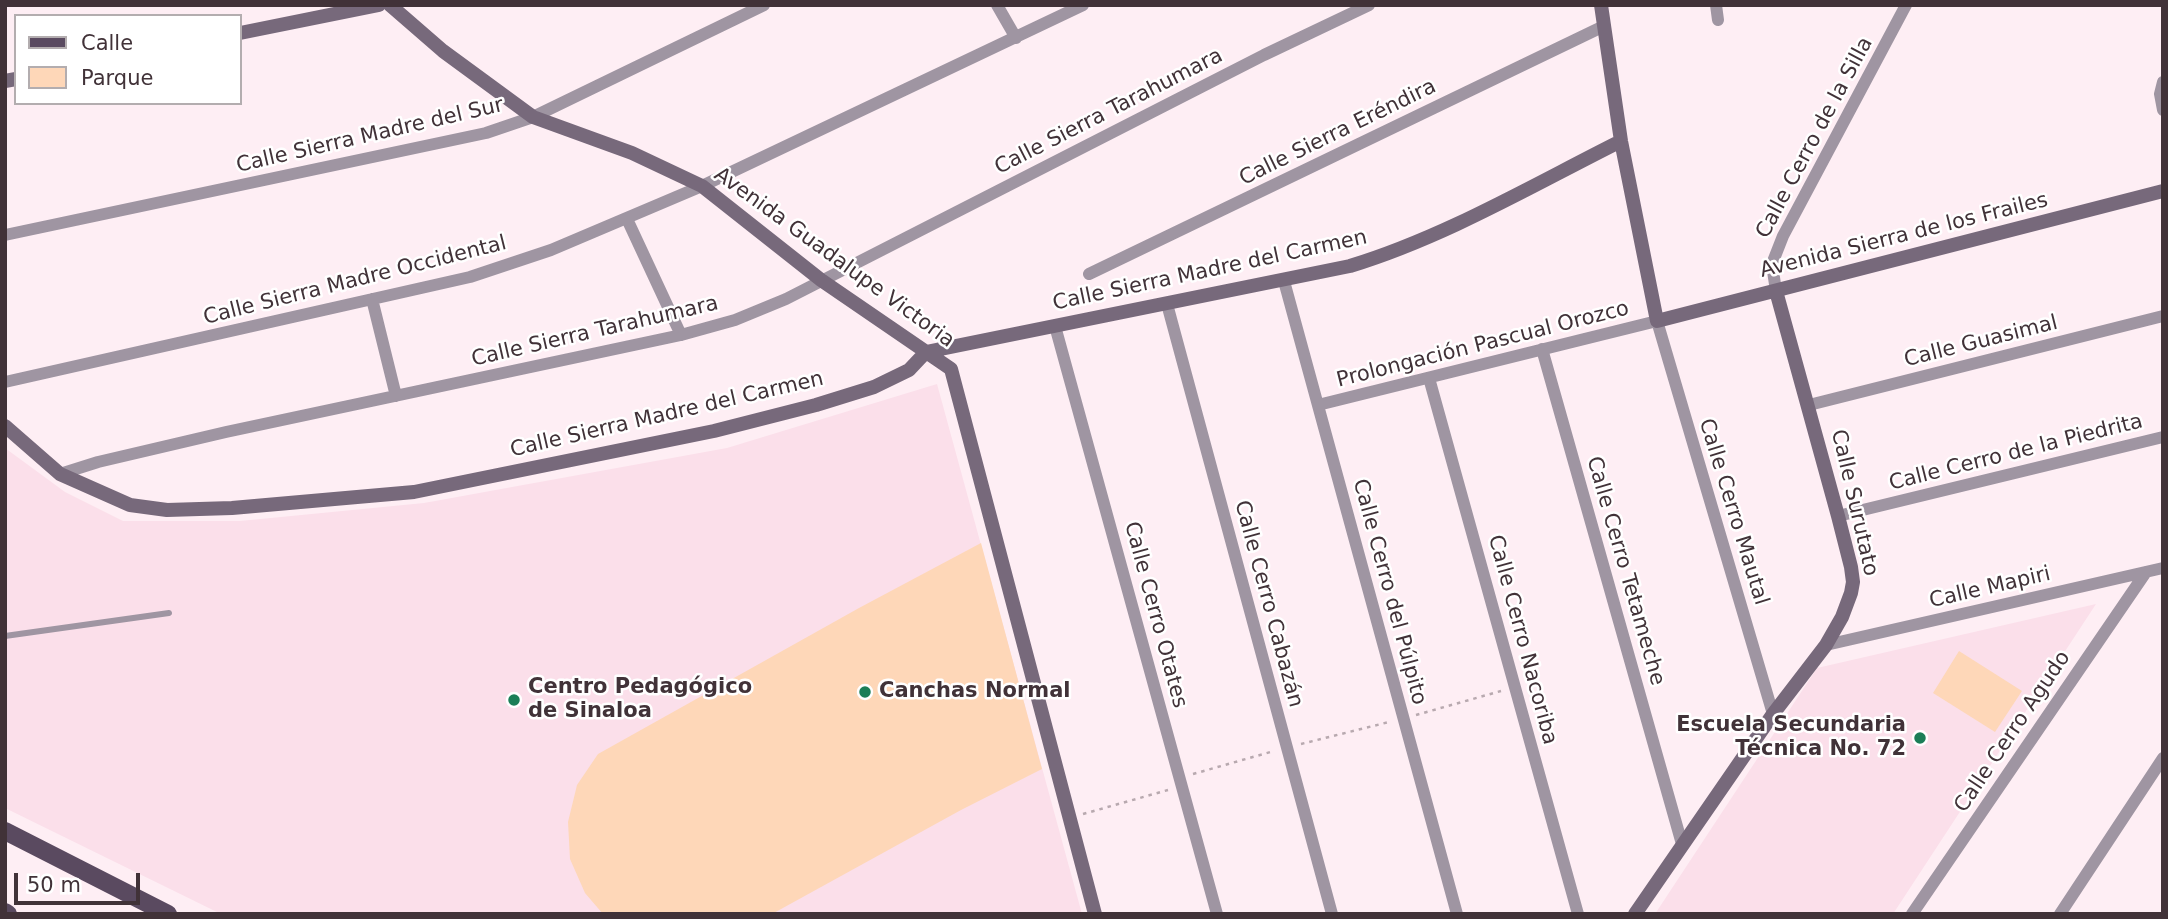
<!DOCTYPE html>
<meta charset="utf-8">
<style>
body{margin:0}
#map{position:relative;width:2168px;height:919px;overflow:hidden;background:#feeef4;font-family:"DejaVu Sans",sans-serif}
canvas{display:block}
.frame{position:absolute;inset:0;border:7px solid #413238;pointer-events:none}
.legend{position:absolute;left:14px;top:14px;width:228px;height:91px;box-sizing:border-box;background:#fff;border:2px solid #b3adaf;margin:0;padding:9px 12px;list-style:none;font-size:21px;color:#413238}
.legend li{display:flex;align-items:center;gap:14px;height:35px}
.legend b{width:35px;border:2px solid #b3adaf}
.scale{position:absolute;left:14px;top:873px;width:126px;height:32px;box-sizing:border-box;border:4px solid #413238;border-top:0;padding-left:9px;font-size:21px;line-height:24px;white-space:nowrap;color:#413238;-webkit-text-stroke:5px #fff;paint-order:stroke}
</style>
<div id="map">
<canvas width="2168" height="919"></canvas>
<div class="frame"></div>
<ul class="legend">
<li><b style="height:9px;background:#5a4a60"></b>Calle</li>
<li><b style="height:19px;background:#fed7b8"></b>Parque</li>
</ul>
<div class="scale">50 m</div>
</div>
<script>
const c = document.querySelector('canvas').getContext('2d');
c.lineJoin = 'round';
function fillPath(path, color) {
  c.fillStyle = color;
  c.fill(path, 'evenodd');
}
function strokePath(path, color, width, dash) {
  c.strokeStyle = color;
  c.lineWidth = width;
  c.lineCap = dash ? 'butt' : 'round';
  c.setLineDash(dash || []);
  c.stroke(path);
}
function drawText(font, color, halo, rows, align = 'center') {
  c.font = font + ' "DejaVu Sans",sans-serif';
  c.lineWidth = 5;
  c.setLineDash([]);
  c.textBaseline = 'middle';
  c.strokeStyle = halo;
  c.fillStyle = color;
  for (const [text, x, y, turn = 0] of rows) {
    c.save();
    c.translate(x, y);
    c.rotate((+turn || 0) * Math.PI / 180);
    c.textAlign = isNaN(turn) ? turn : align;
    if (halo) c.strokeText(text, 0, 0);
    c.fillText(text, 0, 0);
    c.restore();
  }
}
fillPath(new Path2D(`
 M937 384 1082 914H221L5 808V448L65 492 123 521H240L424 503 727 448Z
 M2096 604 1893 914H1655L1817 668Z`), '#fbdfea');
fillPath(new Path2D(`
 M981 543 1042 769 961 810 772 914H603L585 893 570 859 568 822 577 785 598 754 859 608Z
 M1959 651 2022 691 1995 732 1933 693Z`), '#fed7b8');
strokePath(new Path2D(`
 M1416 715 1501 691
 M1301 744 1389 722
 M1193 774 1274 751
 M1083 814 1168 790`), '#b8a9af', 2.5, [3.5, 5]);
strokePath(new Path2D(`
 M5 636 169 613`), '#9f95a2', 6);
strokePath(new Path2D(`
 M997 5 1016 38
 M1716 5 1718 20
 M2163 82 2160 94 2163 110
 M627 219 681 335
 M5 235 486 133 533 117 764 5
 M1089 274 1604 26
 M1284 281 1457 914
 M1776 291 1772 264 1783 236 1906 5
 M372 299 396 396
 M1167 304 1332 914
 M1055 326 1217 914
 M1542 349 1682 844
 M1429 378 1578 914
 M5 382 470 277 551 250 702 186 1083 5
 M1318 405 1657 321 1773 714
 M1809 405 2163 316
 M60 474 98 462 226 432 681 335 735 320 786 299 1264 55 1369 5
 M1838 516 2163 437
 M1826 645 2163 568
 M1912 914 2146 572
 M2060 914 2163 758`), '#9f95a2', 12);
strokePath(new Path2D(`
 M390 5 443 51 533 117 632 153 702 186 821 280 951 369 1095 914
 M1601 5 1621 141 1657 321 2163 191
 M240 33 379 5
 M5 81 16 79
 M5 426 60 474 130 505 167 510 232 508 414 492 714 431 816 405 874 387 909 370 926 352 1350 266C1445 237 1533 185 1621 141
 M1635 914 1773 714 1826 645 1842 617 1851 593 1853 582 1851 567 1838 516 1776 291`), '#77697b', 14);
strokePath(new Path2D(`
 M5 831 168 914
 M5 912 8 914`), '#5a4a60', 18);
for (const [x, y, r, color] of [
 [865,692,7,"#1b7e57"],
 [514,700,7,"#1b7e57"],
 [1920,738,7,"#1b7e57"]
]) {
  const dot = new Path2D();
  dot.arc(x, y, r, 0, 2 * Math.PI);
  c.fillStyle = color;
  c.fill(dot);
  strokePath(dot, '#fff', 2.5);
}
drawText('21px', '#413238', '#fff', [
 ["Calle Sierra Tarahumara",1109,112,-27],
 ["Calle Sierra Eréndira",1338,133,-26],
 ["Calle Sierra Madre del Sur",370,136,-13],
 ["Calle Cerro de la Silla",1815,138,-62],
 ["Avenida Sierra de los Frailes",1904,236,-14],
 ["Avenida Guadalupe Victoria",834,258,36],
 ["Calle Sierra Madre del Carmen",1210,271,-12],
 ["Calle Sierra Madre Occidental",355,281,-14],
 ["Calle Sierra Tarahumara",595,332,-13],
 ["Calle Guasimal",1981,342,-14],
 ["Prolongación Pascual Orozco",1483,345,-14],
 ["Calle Sierra Madre del Carmen",667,415,-13],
 ["Calle Cerro de la Piedrita",2016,453,-14],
 ["Calle Surutato",1854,503,77],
 ["Calle Cerro Mautal",1733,512,73],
 ["Calle Cerro Tetameche",1625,571,74],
 ["Calle Mapiri",1990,588,-13],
 ["Calle Cerro del Púlpito",1389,592,75],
 ["Calle Cerro Cabazán",1268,604,75],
 ["Calle Cerro Otates",1155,615,75],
 ["Calle Cerro Nacoriba",1522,640,75],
 ["Calle Cerro Agudo",2013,732,-56]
]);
drawText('bold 21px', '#413238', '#fff', [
 ["Centro Pedagógico",528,688],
 ["de Sinaloa",528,712],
 ["Canchas Normal",879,692],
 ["Escuela Secundaria",1906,726,"right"],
 ["Técnica No. 72",1906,750,"right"]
], 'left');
</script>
